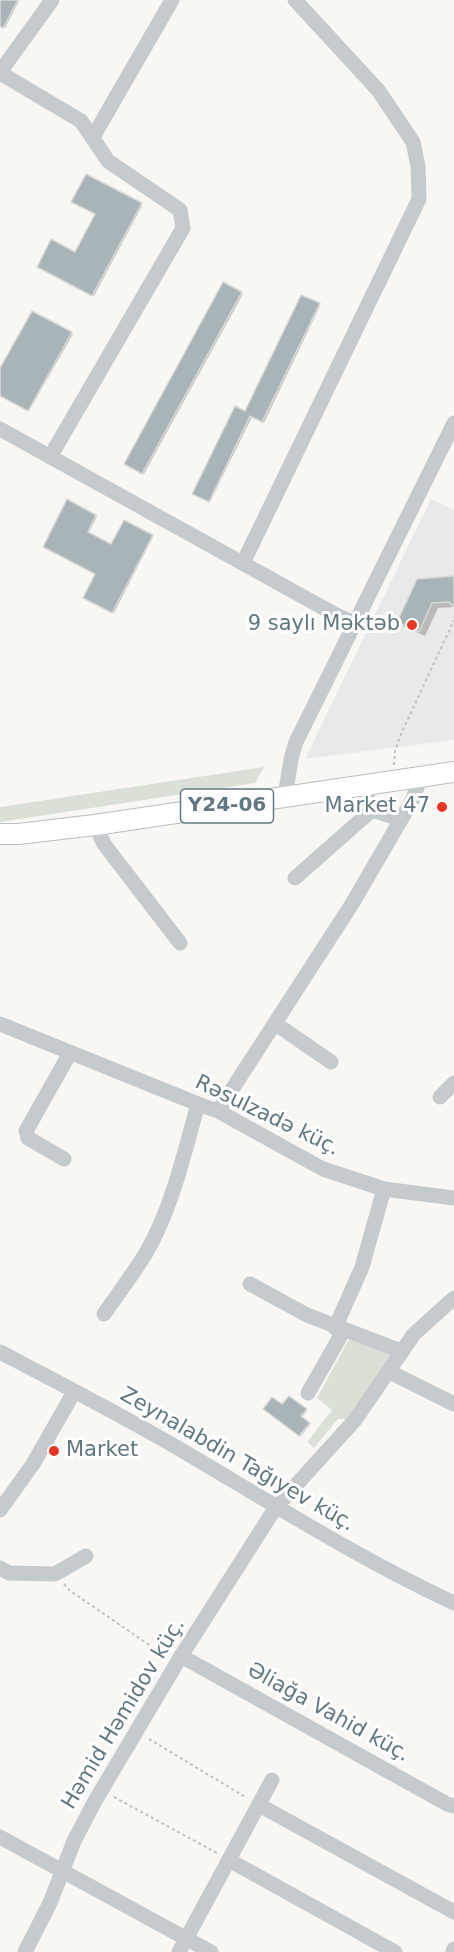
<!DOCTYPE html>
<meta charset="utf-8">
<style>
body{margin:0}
canvas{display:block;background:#f8f7f4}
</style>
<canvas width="454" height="1952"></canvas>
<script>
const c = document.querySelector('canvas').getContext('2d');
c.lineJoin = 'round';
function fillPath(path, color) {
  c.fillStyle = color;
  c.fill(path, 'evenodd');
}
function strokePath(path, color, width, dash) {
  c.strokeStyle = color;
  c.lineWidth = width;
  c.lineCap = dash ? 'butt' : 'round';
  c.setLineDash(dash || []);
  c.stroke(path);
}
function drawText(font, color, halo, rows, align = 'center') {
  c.font = font + ' "DejaVu Sans",sans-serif';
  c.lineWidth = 6;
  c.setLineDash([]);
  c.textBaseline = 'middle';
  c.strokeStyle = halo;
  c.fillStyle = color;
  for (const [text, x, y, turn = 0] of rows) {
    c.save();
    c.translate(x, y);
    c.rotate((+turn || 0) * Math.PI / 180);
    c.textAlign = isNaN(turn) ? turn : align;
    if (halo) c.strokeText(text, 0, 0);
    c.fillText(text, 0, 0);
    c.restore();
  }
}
fillPath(new Path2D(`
 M431 499 454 510V740L305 759Z`), '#e8e9e8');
fillPath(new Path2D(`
 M264 767 255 783 0 822V807Z
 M349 1339 391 1355 348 1419H338L314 1448 307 1442 332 1410 317 1398Z`), '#dae0d5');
fillPath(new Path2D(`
 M0 0 19 1 5 28 0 26Z
 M74 203 142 206 94 296 40 268 76 254 96 215Z
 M241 293 243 294 144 474 127 464Z
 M319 305 320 306 264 423 252 417 210 502 195 495 245 413Z
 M33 313 73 334 29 411 0 395V371Z
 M96 516 97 517 88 534 112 546 153 537 114 613 86 599 97 574 46 548Z
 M454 578V607L438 608 425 636 404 627 399 622Z
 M289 1398 307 1411 301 1418 310 1425 301 1436 265 1409 283 1406Z`), '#0003');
const building = new Path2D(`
 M0 0H18L3 28 0 26Z
 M86 174 142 203 92 296 37 267 51 239 75 252 95 214 71 202Z
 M223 282 242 292 142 474 124 464Z
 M301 295 320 303 262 422 250 416 209 502 192 494 235 406 245 411Z
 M32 311 72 332 28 411 0 396V368Z
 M67 499 96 515 88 532 111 544 124 520 153 535 112 613 83 598 95 574 43 547Z
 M454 576V607L449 602 432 603 419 632 397 622 417 579Z
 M289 1396 307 1409 301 1416 310 1423 299 1436 263 1409 272 1397 282 1404Z`);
fillPath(building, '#a9b4b8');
strokePath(building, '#d9d9d7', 1.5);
const major = new Path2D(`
 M0 834H18L95 825 454 772`);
strokePath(major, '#b8bdc0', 22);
strokePath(new Path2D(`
 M394 765 395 751 402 732 454 620
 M64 1584 69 1590 164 1655
 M149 1739 247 1798
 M114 1797 217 1853`), '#bec2c3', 2, [3, 3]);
strokePath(new Path2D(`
 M0 72 52 0
 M0 73 81 121 108 161 180 210 183 228 50 457
 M93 137 172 0
 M0 429 338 616 355 623
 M243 563 419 199 418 166 413 142 378 90 295 0
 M363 785 372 810 401 819
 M285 797 291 759 296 742 454 423
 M95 825 104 844 180 943
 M295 878 372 810
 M0 1024 198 1104 218 1111 323 1169 384 1189 454 1198
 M276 1024 331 1062
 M440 1097 454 1083
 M218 1111 352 904 413 799 421 776
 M64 1159 28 1138 26 1131 70 1053
 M250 1284 307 1315 401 1351
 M104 1314C118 1294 133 1274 146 1253 172 1208 184 1154 198 1104
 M335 1328 362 1267 384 1189
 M0 1352C63 1385 127 1418 188 1454 276 1506 362 1560 454 1603
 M388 1371 454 1404
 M308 1393 344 1330
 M0 1510 33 1464 74 1392
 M0 1568 9 1573 55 1574 86 1556
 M181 1656 447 1804 454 1806
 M259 1805 454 1912
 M0 1837 211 1952
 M229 1860 395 1952
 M25 1952 50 1903 74 1841 95 1801 181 1656 276 1507 355 1420 414 1334 454 1298
 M179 1952 272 1780
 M453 1952 454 1949`), '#c5cacc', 15);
strokePath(major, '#fff', 20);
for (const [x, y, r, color] of [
 [412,625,6,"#eb3520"],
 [442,807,6,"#eb3520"],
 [54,1451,6,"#eb3520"]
]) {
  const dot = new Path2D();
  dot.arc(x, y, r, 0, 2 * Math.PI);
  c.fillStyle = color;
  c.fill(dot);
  strokePath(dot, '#fff', 2);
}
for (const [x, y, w] of [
 [227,806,93]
]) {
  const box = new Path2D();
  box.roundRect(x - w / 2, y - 17, w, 34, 4.5);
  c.fillStyle = '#fff';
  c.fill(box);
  strokePath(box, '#617781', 1.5);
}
drawText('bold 20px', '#617781', null, [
 ["Y24-06",227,806]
]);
drawText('21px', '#617781', '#fff', [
 ["9 saylı Məktəb",400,625],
 ["Market 47",430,807],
 ["Market",66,1451,"left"]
], 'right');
drawText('21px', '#617781', '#fff', [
 ["Rəsulzadə küç.",267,1116,26],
 ["Zeynalabdin Tağıyev küç.",237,1460,30],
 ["Əliağa Vahid küç.",328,1713,29],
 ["Həmid Həmidov küç.",124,1714,-59]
]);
</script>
